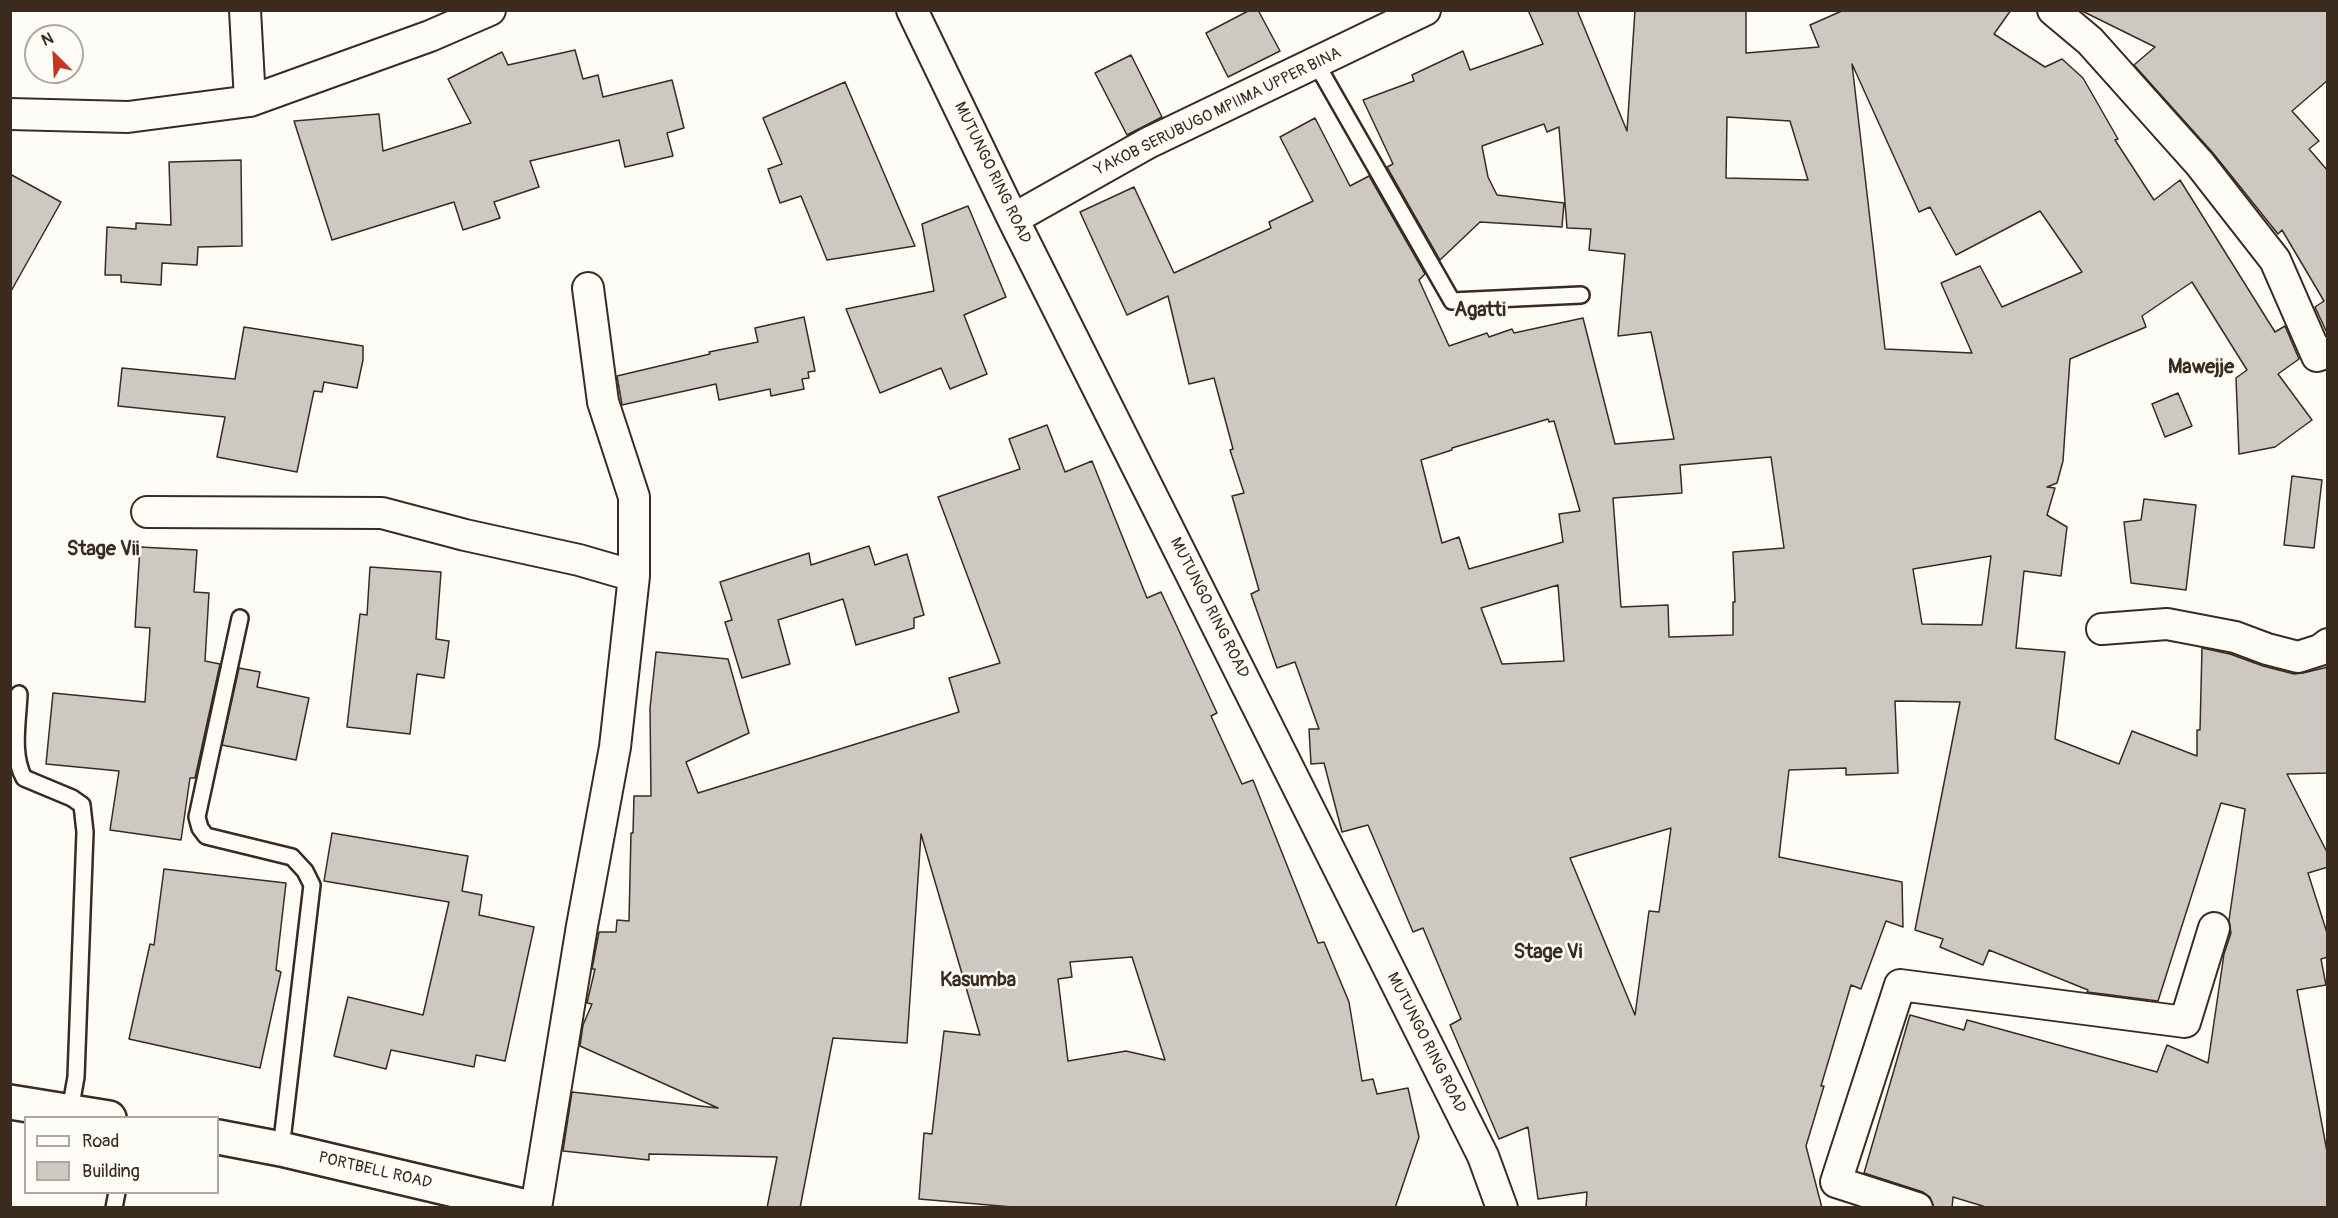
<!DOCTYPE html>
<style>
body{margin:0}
#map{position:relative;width:2338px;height:1218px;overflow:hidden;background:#fdfcf7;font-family:Pangolin,sans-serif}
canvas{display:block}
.frame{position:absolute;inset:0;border:12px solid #3b2a1e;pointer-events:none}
.legend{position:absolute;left:24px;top:1116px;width:195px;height:78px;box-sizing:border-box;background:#fdfcf7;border:2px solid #afa8a0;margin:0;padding:8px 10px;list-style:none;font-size:18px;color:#3b2a1e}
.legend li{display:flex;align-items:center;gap:12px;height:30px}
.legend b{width:30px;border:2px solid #afa8a0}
.north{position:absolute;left:24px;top:24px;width:60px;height:60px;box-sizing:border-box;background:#fdfcf7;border:2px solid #afa8a0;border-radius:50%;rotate:336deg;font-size:16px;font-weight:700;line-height:24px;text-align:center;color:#3b2a1e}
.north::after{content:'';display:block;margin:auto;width:21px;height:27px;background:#c8321e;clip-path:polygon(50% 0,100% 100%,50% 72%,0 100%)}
</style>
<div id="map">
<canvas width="2338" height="1218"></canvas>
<div class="frame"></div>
<ul class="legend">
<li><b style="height:8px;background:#fdfcf7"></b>Road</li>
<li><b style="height:16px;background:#cdc8c2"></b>Building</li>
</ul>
<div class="north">N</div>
</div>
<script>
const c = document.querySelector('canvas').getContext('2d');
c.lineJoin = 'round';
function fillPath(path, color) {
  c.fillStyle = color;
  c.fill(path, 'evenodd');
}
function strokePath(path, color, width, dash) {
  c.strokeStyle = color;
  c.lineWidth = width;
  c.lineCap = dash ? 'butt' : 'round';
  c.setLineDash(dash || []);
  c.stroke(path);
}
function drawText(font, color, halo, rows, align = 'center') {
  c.font = font + ' Pangolin,sans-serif';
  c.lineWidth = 5;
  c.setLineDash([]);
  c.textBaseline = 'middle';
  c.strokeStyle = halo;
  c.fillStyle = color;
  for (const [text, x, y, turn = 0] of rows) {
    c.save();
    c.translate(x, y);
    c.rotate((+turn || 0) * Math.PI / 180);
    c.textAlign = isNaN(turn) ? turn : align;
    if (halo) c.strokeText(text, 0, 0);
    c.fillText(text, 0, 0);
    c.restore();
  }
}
const building = new Path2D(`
 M1250 10H1258L1280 51 1228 77 1206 33Z
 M1528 10H1577L1627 131 1635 10H1746V53L1819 47 1810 25 1844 10H2011L1994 34 2045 67 2062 59 2083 78 2118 139 2115 140 2154 200 2180 180 2275 332 2285 326 2299 359 2278 374 2312 420 2275 447 2239 454 2236 378 2247 370 2192 282 2142 316 2146 327 2070 359 2063 461 2057 483 2047 487 2055 488 2047 515 2067 527 2061 576 2024 571 2016 648 2065 652 2055 739 2119 764 2132 731 2197 756V730H2200L2202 648 2230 654 2263 666 2294 674 2303 673 2328 667V773L2287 774 2328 854V867L2308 873 2328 936V957L2321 959 2326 985 2297 990 2328 1157V1208H1989L1953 1197 1952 1208H1934L1930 1197 1923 1192 1864 1173 1910 1015 1964 1030 1967 1020 2157 1072 2167 1045 2208 1063 2224 954 2231 933 2229 920 2245 809 2221 803 2158 1001 2087 992 2088 990 1989 950 1983 965 1940 947 1943 939 1915 930 1960 702 1895 701 1898 773 1846 775V768L1789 770 1779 857 1902 882 1903 927 1886 921 1861 989 1851 985 1821 1086H1824L1806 1146 1822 1208H1586L1587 1192 1538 1199 1528 1127 1499 1139 1450 1025 1461 1019 1423 928 1413 932 1368 825 1342 832 1324 763 1311 764 1309 729H1319L1295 662 1277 668 1251 594 1259 590 1232 496 1244 493 1230 450 1233 449 1214 378 1189 384 1168 296 1127 315 1080 212 1134 187 1174 273 1271 228 1269 222 1313 201 1280 137 1315 118 1350 186 1369 176 1425 274 1419 280 1449 346 1487 333 1489 337 1512 329 1514 333 1583 318 1615 444 1674 439 1651 332 1618 336 1625 254 1589 250 1591 229 1567 228 1559 127 1547 132 1544 124 1482 146 1488 177 1497 195 1564 203 1562 227 1480 222 1440 260 1387 167 1393 164 1363 100 1414 81 1412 75 1463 51 1470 70 1543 44ZM1852 64 1919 212 1930 207 1956 255 2040 211 2082 272 2002 307 1980 266 1941 283 1972 353 1885 349ZM1727 117 1790 121 1808 180 1726 178ZM1548 419 1549 422 1554 421 1580 511 1559 514 1563 542 1469 569 1459 537 1442 543 1421 460 1452 450V448ZM1771 457 1784 548 1733 552 1735 602H1733V635L1669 637 1668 605 1621 607 1613 498 1682 493 1680 465ZM1991 556 1982 625 1922 624 1913 569ZM1558 585 1564 661 1502 664 1481 608ZM1671 828 1659 912 1649 911 1635 1015 1570 858Z
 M2080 10H2328V80L2292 111 2319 141 2309 149 2328 171V335L2315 307 2324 301 2282 230 2278 234 2213 153 2134 65 2155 47Z
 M575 50 583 79 598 75 603 97 672 80 684 128 667 133 673 156 625 167 619 140 530 161 539 187 494 202 500 218 463 230 454 202 332 240 294 121 379 114 383 151 471 123 448 79 502 52 508 65Z
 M1131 55 1162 117 1127 135 1095 73Z
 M845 82 915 246 827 260 801 196 780 203 768 169 782 164 763 118Z
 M241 160 242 246 198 247 197 265 162 263 161 285 121 282V275H105L107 227 136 229V223L171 225 169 162Z
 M10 174 61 202 10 293Z
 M968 206 1006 297 964 315 987 374 950 389 941 368 880 393 846 309 934 291 922 224Z
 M804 317 815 371 808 372 809 378 802 379 804 389 771 396 770 389 719 400 716 384 622 405 617 376 710 354 709 352 758 342 755 328Z
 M244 327 363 346V360L357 388 324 382 322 392 314 391 297 472 217 457 225 417 118 406 122 368 235 379Z
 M2178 393 2192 426 2165 437 2152 404Z
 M1047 425 1065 472 1092 461 1147 598 1161 592 1217 713 1211 716 1242 784 1253 780 1318 943 1324 942 1349 1002 1362 1081 1373 1079 1377 1094 1408 1088 1419 1137 1395 1208H1024L919 1199 924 1133 932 1134 944 1031 980 1035 921 834 907 1043 833 1038 800 1208H767L777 1157 649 1154V1160L563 1151 572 1092 718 1108 580 1046 583 1025 592 1004 587 1003 595 969H592L599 932H616L617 920 629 921 631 833H633L634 796H651L650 708 656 652 728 659 749 733 686 762 698 793 959 712 949 678 1000 663 938 497 1020 469 1009 439ZM1132 957 1165 1060 1126 1051 1068 1061 1058 979 1072 977 1070 962Z
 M2292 476 2322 480 2314 548 2284 545Z
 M2144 499 2196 505 2186 590 2131 583 2124 522 2141 520Z
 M869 546 875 565 907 554 924 615 914 618V628L856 645 843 599 778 620 790 664 742 678 725 622 732 620 720 582 809 553 811 565Z
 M140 547 197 550 194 592 209 593 205 661 220 664 195 778H190L181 840 110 830 119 771 46 764 53 693 145 702 150 628 135 627Z
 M370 567 441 572 436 639 449 641 444 678 417 674 410 734 347 727 360 614 367 615Z
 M239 668 260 672 257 687 309 698 296 760 222 745Z
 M332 833 468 856 462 891 482 895 479 915 534 927 505 1061 476 1055 474 1067 391 1050 386 1069 334 1056 348 997 423 1015 449 902 324 881Z
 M164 869 286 883 276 970 281 972 260 1068 129 1039 150 944 154 945Z`);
fillPath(building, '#cdc8c2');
strokePath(building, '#3b2a1e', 1.5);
const lane = new Path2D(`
 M1316 63 1452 301 1581 295
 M240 618 197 817 200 828 206 836 292 857 305 871 312 885 281 1149
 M19 694C18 721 11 754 24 778L72 798 82 805 85 832 76 1077 70 1111
 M114 1208 117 1192`);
const street = new Path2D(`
 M245 10 250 101
 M912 10 1013 219 1483 1156 1502 1208
 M2053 10 2090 41 2200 164 2275 260 2317 356 2328 352
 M10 114 128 117 250 101 430 36 490 10
 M1013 219 1148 143 1425 10
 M147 512 382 513 465 535 579 560 634 576
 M2102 629 2167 624 2235 637 2267 649 2298 657 2320 650 2328 644
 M536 1208 582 926 615 747 634 576V497L603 402 588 288
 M1917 1208 1836 1182 1900 985 2185 1022 2214 928`);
const secondary = new Path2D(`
 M10 1102 109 1118
 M218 1137 281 1149 531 1208`);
strokePath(lane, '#3b2a1e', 20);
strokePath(street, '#3b2a1e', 34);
strokePath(secondary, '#3b2a1e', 38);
strokePath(lane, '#fdfcf7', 15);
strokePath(street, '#fdfcf7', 30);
strokePath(secondary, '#fdfcf7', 33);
drawText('16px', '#3b2a1e', '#fdfcf7', [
 ["YAKOB SERUBUGO MPIIMA UPPER BINA",1218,112,-26],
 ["MUTUNGO RING ROAD",992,173,64],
 ["MUTUNGO RING ROAD",1209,608,63],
 ["MUTUNGO RING ROAD",1426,1043,63],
 ["PORTBELL ROAD",375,1171,13]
]);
drawText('bold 20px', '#3b2a1e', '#fdfcf7', [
 ["Agatti",1480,311],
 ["Mawejje",2201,368],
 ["Stage Vii",103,550],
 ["Stage Vi",1548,953],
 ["Kasumba",978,981]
]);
</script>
